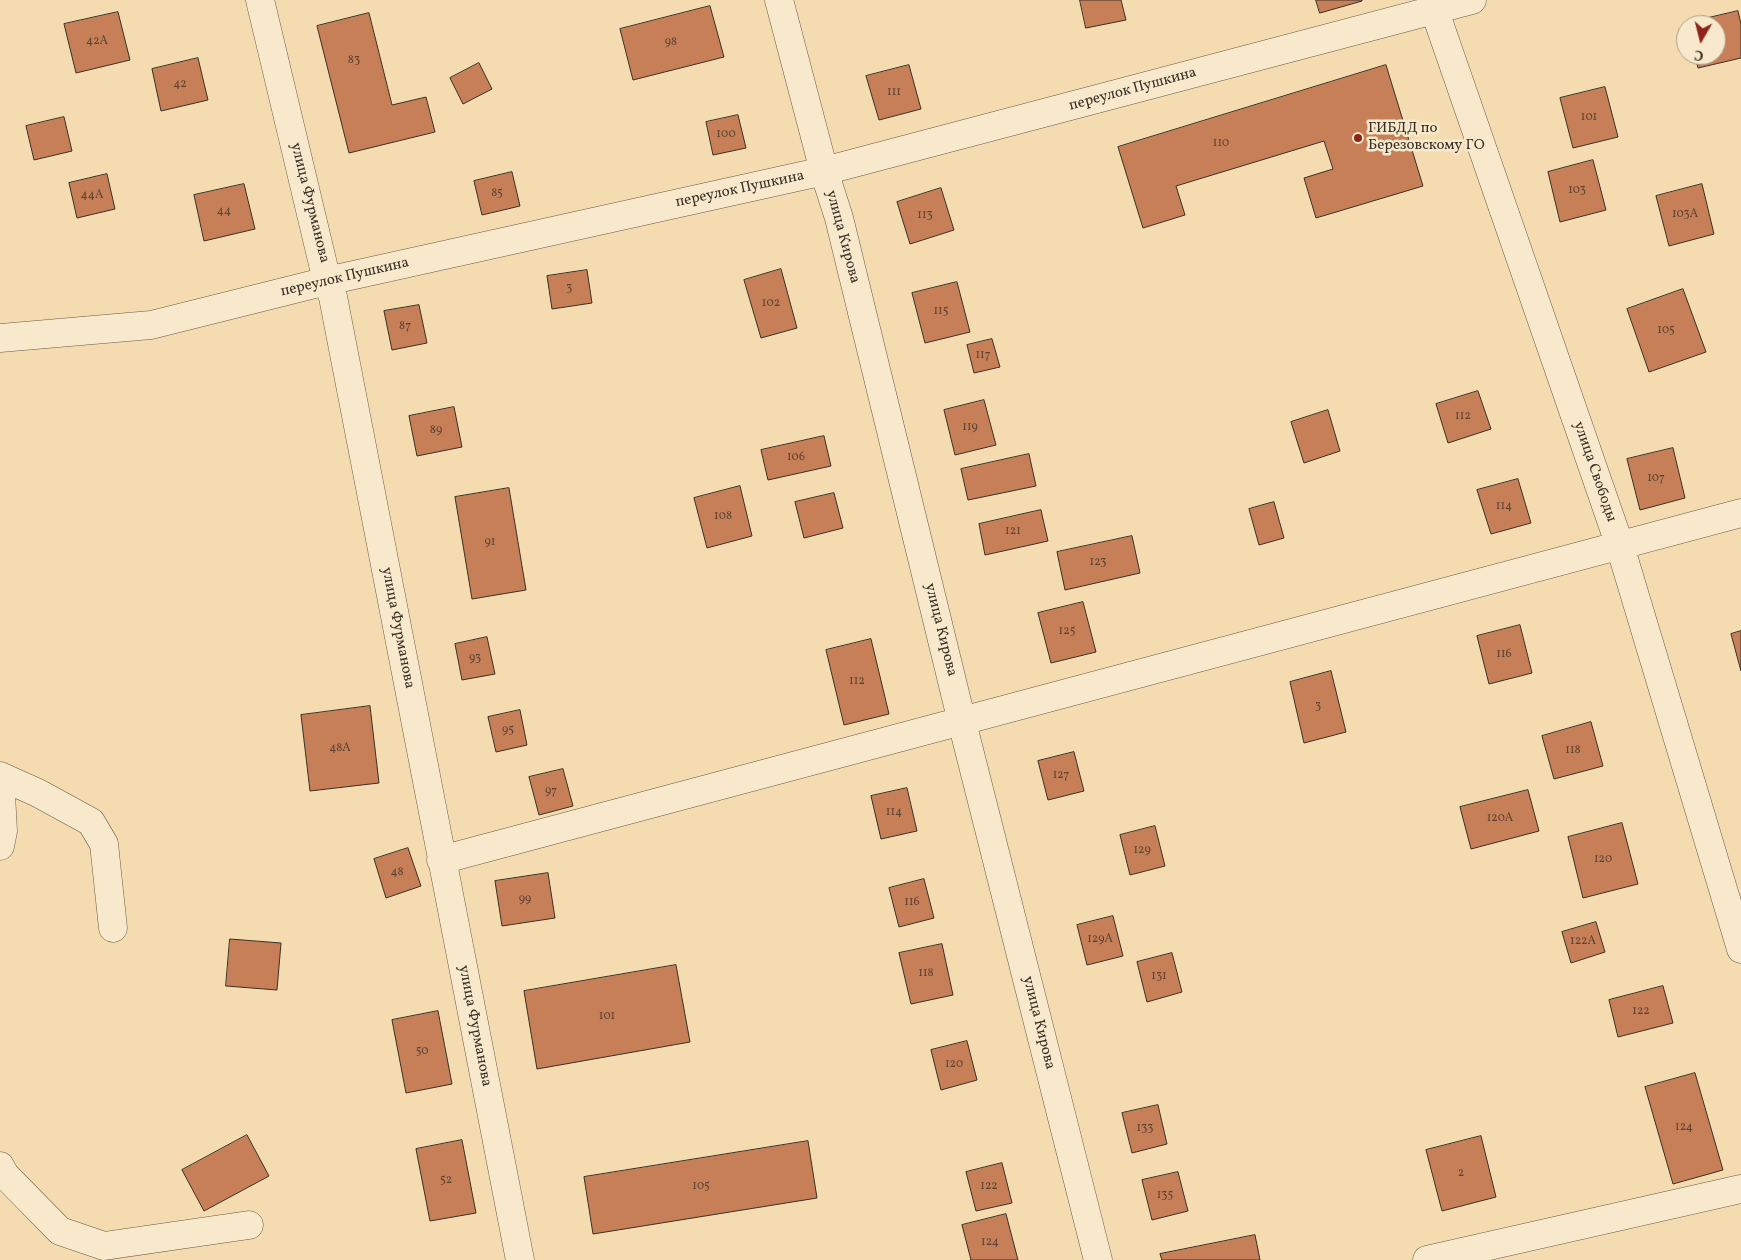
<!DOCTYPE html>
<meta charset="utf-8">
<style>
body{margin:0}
#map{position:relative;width:1741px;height:1260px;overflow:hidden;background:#f4dbb0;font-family:Vollkorn,serif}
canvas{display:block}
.north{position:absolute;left:1676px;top:15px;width:50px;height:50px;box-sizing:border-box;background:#f8e8cc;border:1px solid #ab9f8a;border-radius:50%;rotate:188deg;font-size:14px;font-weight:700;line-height:20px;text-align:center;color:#383127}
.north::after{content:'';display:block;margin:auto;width:18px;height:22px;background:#8f2418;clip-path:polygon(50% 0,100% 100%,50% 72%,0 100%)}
</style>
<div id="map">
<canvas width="1741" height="1260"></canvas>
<div class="north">С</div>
</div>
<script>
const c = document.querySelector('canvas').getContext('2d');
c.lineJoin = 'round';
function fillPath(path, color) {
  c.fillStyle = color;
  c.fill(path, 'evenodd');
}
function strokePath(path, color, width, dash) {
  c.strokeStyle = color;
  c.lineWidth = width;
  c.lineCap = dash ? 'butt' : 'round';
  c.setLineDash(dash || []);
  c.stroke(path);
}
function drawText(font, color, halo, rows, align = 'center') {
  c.font = font + ' Vollkorn,serif';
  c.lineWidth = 5;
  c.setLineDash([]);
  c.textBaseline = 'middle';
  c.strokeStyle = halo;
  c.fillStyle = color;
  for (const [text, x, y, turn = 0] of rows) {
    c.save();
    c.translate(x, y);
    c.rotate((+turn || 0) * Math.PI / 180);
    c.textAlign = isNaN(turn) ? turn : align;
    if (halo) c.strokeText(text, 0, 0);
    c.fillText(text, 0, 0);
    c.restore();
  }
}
const building = new Path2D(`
 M1080 0H1121L1126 20 1086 28Z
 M1316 0H1362V1L1320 13Z
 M710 6 724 57 633 80 620 29Z
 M1738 11 1741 24V58L1698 68 1695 55H1716V25H1688L1687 23Z
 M118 12 130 60 76 73 64 24Z
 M369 13 392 105 426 97 435 132 349 153 317 26Z
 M198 58 208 100 161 111 152 69Z
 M479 63 492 89 463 104 450 78Z
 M909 65 921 109 879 120 866 76Z
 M1386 65 1423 186 1316 218 1304 178 1333 169 1324 141 1176 186 1185 215 1143 228 1118 147Z
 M1605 87 1618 137 1573 148 1560 98Z
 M738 115 746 148 713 155 706 122Z
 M64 117 72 151 34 160 26 126Z
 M1593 160 1606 210 1560 222 1548 172Z
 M512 172 520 206 482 215 474 181Z
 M107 174 115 209 77 218 69 183Z
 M244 184 255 229 204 241 194 195Z
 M1702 184 1714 234 1669 246 1656 196Z
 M941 188 954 230 910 244 897 202Z
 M781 269 797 328 761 338 744 280Z
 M587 270 592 303 552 309 547 276Z
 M957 282 970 332 925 343 912 293Z
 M1683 289 1706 352 1649 372 1627 309Z
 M419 305 427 343 392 350 384 311Z
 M992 339 1000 367 974 373 967 345Z
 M1478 391 1491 429 1448 443 1436 404Z
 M984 400 996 445 955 455 944 410Z
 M454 407 462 447 417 456 409 416Z
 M1328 410 1340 451 1304 463 1291 422Z
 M824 436 831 466 768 480 761 450Z
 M1673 448 1685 498 1640 510 1627 459Z
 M1029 454 1036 486 968 500 961 469Z
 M1518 479 1531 523 1491 534 1477 490Z
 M740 486 752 536 707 548 694 498Z
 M509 488 526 590 472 599 455 497Z
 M834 493 843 528 804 538 795 502Z
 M1274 502 1284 538 1259 545 1249 509Z
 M1041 510 1048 541 985 555 979 524Z
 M1132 536 1140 573 1065 590 1057 552Z
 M1083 602 1096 652 1051 663 1038 613Z
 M1520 625 1532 673 1489 684 1477 636Z
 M1741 631V671L1731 634Z
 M487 637 495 674 462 680 455 644Z
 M871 639 889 714 844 725 826 650Z
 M1331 671 1346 732 1304 743 1290 682Z
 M370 706 379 783 310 791 301 715Z
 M520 710 527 745 496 752 488 717Z
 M1591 722 1603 766 1554 779 1542 736Z
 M1074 752 1084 791 1048 800 1038 761Z
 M563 769 573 806 539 815 529 777Z
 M907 788 917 831 881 839 871 796Z
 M1528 790 1539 831 1471 849 1460 807Z
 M1622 823 1638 884 1583 898 1568 837Z
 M1155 826 1165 866 1130 875 1120 835Z
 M408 848 421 886 386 898 374 859Z
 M548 873 555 918 502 926 495 881Z
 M924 879 934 918 899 927 889 888Z
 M1113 916 1123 956 1087 965 1077 925Z
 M1596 922 1605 952 1571 963 1562 932Z
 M230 939 281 943 277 990 226 986Z
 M942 944 953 995 911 1004 899 953Z
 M1172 953 1182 992 1147 1002 1137 962Z
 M676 965 690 1042 537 1069 524 991Z
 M1663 986 1673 1023 1618 1037 1609 1000Z
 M438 1011 452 1084 406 1093 392 1020Z
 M967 1041 977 1080 941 1090 931 1050Z
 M1695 1073 1723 1170 1673 1184 1645 1087Z
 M1158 1105 1167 1144 1132 1153 1122 1113Z
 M247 1135 269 1176 204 1211 182 1170Z
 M1481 1136 1496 1197 1442 1211 1426 1150Z
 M462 1140 476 1213 430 1221 416 1149Z
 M808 1141 817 1198 593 1234 584 1177Z
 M1002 1163 1012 1203 976 1211 966 1172Z
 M1178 1172 1188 1211 1152 1220 1142 1180Z
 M1006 1214 1018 1260H971L962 1225Z
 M1255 1235 1260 1260H1162L1160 1254Z`);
fillPath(building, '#c77f58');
strokePath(building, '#383127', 1);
const minor = new Path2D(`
 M260 0 327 281 333 297 520 1260
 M779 0 824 171 839 218 962 722 1098 1260
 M1431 0 1620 546 1741 949
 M0 338 151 325 327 281 824 171 1472 0
 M0 776 38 793 91 822 104 844 113 928
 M0 846 3 831 0 776
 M441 860 1741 513
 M0 1166 5 1175 60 1231 104 1246 249 1225
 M1427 1260 1741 1189`);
strokePath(minor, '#675c49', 29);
strokePath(minor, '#f8e8cc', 28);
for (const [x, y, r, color] of [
 [1358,138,5,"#8f2418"]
]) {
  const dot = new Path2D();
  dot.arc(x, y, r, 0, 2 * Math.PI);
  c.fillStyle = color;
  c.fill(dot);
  strokePath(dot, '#f8e8cc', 2);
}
drawText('12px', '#5c4433', null, [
 ["42А",97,42],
 ["98",671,43],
 ["83",354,61],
 ["42",180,85],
 ["111",894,93],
 ["101",1589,118],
 ["100",726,135],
 ["110",1221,144],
 ["103",1577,191],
 ["85",497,194],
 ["44А",92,196],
 ["44",224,212],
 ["103А",1685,215],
 ["113",925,216],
 ["3",569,289],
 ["102",771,304],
 ["115",941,312],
 ["87",405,327],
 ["105",1666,331],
 ["117",983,356],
 ["112",1463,417],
 ["119",970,428],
 ["89",436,431],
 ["106",796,458],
 ["107",1656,479],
 ["114",1504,507],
 ["108",723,517],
 ["121",1013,532],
 ["91",490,543],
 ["123",1098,563],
 ["125",1067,632],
 ["116",1504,655],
 ["93",475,659],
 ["112",857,682],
 ["3",1318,707],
 ["95",508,731],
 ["48А",340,749],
 ["118",1573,751],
 ["127",1061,776],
 ["97",551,792],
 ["114",894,813],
 ["120А",1500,819],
 ["129",1142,851],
 ["120",1603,860],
 ["48",397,873],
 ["99",525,900],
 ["116",912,903],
 ["129А",1100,940],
 ["122А",1583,942],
 ["118",926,974],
 ["131",1159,977],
 ["122",1641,1012],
 ["101",607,1017],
 ["50",422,1052],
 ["120",954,1065],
 ["124",1684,1128],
 ["133",1145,1129],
 ["2",1461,1174],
 ["52",446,1181],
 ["105",701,1187],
 ["122",989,1187],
 ["135",1165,1196],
 ["124",990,1243]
]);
drawText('15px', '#383127', '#f8e8cc', [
 ["переулок Пушкина",1133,90,-15],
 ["переулок Пушкина",740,190,-12],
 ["улица Фурманова",309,203,76],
 ["улица Кирова",842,237,75],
 ["переулок Пушкина",345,278,-13],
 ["улица Свободы",1594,472,71],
 ["улица Фурманова",397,628,79],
 ["улица Кирова",940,630,76],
 ["улица Кирова",1038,1023,76],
 ["улица Фурманова",474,1026,79]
]);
drawText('15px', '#383127', '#f8e8cc', [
 ["ГИБДД по",1368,129],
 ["Березовскому ГО",1368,146]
], 'left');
</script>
